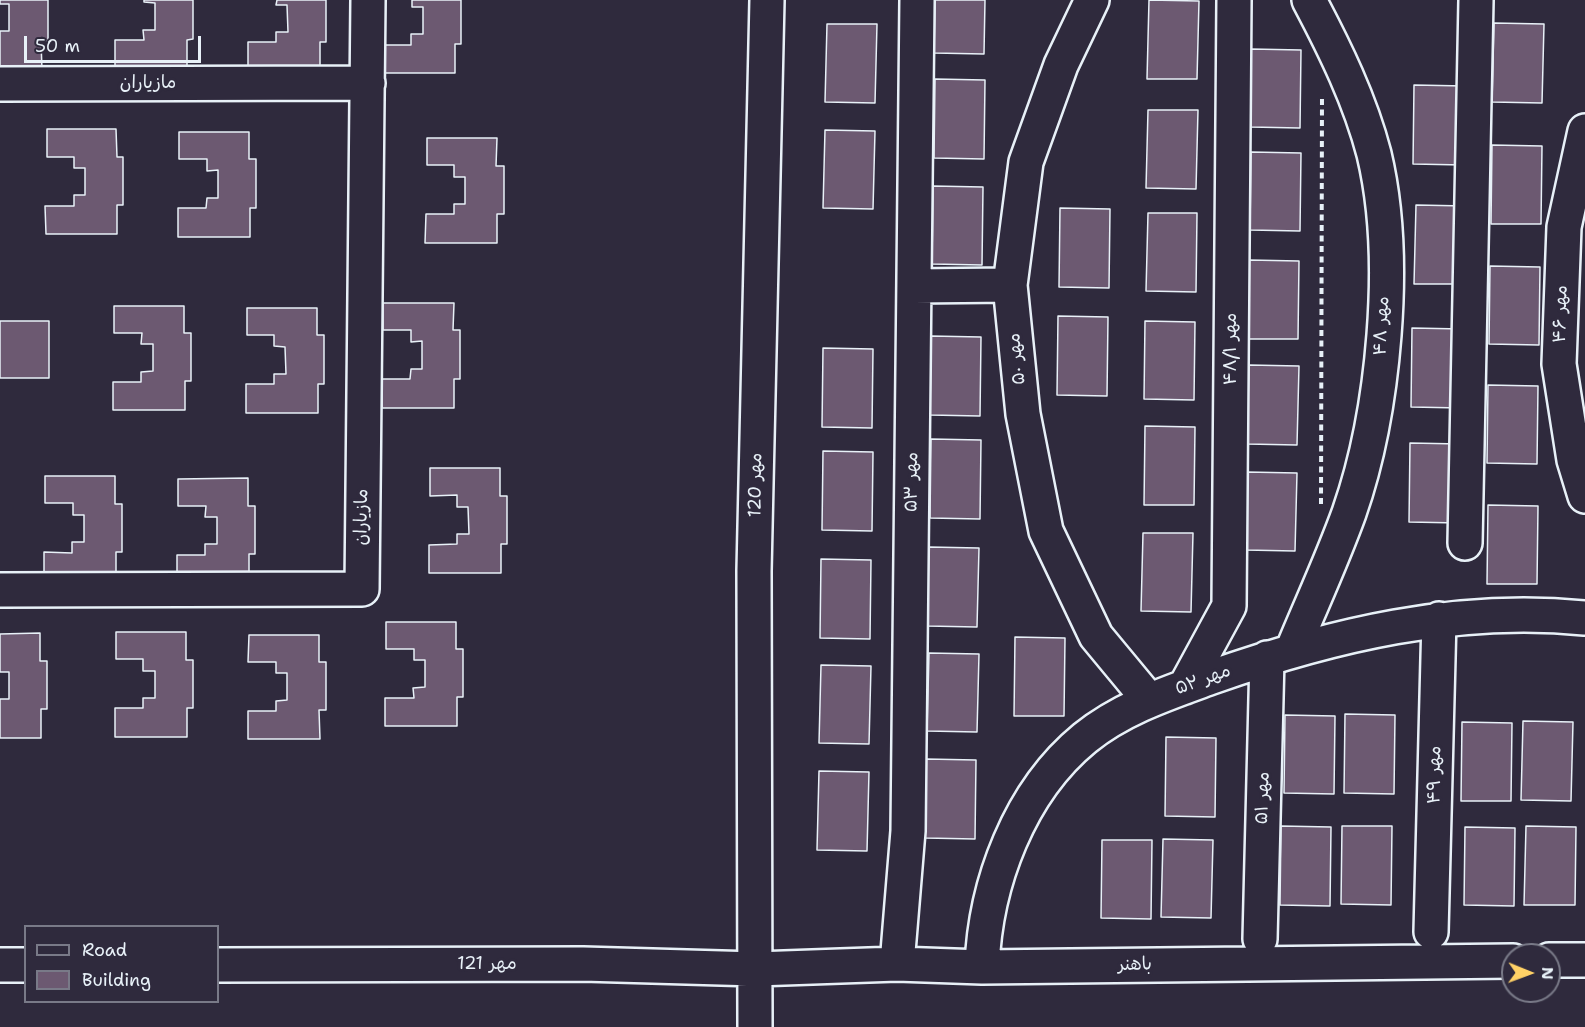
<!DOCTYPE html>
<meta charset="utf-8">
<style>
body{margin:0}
#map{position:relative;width:1585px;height:1027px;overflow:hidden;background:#2f2a3d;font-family:"Shantell Sans",sans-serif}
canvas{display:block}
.legend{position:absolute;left:24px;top:925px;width:195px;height:78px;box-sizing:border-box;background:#2f2a3d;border:2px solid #797a88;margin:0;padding:8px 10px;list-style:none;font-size:18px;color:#e8f1f8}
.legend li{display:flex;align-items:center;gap:12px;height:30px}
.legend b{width:30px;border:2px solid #797a88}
.north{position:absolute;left:1501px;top:943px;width:60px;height:60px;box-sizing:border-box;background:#2f2a3d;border:2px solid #797a88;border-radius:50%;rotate:91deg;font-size:16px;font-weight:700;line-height:24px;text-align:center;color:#e8f1f8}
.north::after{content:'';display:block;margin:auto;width:21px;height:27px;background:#ffd166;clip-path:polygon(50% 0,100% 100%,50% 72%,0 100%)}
.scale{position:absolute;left:24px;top:36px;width:177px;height:27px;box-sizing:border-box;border:3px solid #e8f1f8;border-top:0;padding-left:8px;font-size:18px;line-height:21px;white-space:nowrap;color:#e8f1f8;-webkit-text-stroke:4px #2f2a3d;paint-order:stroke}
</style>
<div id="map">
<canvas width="1585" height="1027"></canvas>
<ul class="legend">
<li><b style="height:8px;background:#2f2a3d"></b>Road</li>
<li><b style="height:16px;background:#6c5971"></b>Building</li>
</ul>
<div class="north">N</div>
<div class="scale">50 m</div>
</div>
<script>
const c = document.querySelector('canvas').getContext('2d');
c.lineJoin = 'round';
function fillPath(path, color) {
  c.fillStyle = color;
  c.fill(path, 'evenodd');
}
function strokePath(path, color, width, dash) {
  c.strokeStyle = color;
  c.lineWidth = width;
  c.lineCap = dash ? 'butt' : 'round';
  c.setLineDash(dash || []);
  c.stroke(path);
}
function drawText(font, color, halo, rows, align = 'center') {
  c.font = font + ' "Shantell Sans","Playpen Sans Arabic",sans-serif';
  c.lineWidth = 6;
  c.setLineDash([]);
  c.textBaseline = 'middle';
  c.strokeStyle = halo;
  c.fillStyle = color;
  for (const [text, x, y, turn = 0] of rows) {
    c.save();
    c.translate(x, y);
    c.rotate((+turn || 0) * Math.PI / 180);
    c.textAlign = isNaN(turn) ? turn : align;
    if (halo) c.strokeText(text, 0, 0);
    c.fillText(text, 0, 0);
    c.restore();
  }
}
const building = new Path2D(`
 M0 0H48V41H41L42 70H0V31H9V4H0Z
 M144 0H193V39L187 40V68L115 69V40H144L143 30H155V3L144 2Z
 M277 0H326V42H320V71H248V42H276V32H288L287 5H276Z
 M412 0H461V44H455V73H383V45H411V34H423V7H412Z
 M935 0H985L984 54 934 53Z
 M1149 0 1199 1 1197 79H1147Z
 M1494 23 1544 24 1542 103 1492 102Z
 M827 24H877L875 103 825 102Z
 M1251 49 1301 50 1300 128 1250 127Z
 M935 79 985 80 984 159 934 158Z
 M1414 85 1465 86 1463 165 1413 164Z
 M1148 110H1198L1196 189 1146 188Z
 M47 129H116L117 157H123V205H117V234H46L45 206H74V195H85V168H74V157H47Z
 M825 130 875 131 873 209 823 208Z
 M179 132H249V159H256V208H250V237H178V208H206L207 198H218V170L207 171V159H179Z
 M427 138H497L496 166H504V214H497V243H425L426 214H454V204H465V177H454V165H427Z
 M1492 145 1542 146 1541 224H1491Z
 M1251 152 1301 153 1300 231 1250 230Z
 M933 186 983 187 982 265 932 264Z
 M1416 205 1466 206 1464 284H1414Z
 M1060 208 1110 209 1109 288 1059 287Z
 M1148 213H1197L1196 292 1146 291Z
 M1249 260 1299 261 1298 339H1248Z
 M1490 266 1540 267 1539 345 1489 344Z
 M383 303H454L453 330H460V379H454V408H382V379H410L411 369H422V341L411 342V330H383Z
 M114 306H184V333H191V381H185V410H113V382H141V372L153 371V344H141L142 333H114Z
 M247 308H317V335H324V384H318V413H246V384H274V374H286L285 347 274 346V335H247Z
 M1058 316 1108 317 1107 396 1057 395Z
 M0 321H49V378H0Z
 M1145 321 1195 322 1194 400 1144 399Z
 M1412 328 1462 329 1461 408 1411 407Z
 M931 336 981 337 980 416 930 415Z
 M823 348 873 349 872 428 822 427Z
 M1249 365 1299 366 1297 445 1247 444Z
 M1488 385 1538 386 1537 464 1487 463Z
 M1145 426 1195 427 1194 505H1144Z
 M931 439 981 440 980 519 930 518Z
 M1410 443 1460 444 1459 523 1409 522Z
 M823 451 873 452 872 531 822 530Z
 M430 468H500V496H507V544H501V573H429V545L457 544V534H469L468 507H457V495L430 496Z
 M1247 472 1297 473 1295 551 1245 550Z
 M45 476H115V504H122V552H116V581H44V552L72 553V542H84V515H73V503H45Z
 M248 478V506H255V554H249V583H177V555H205V544H217V517H205L206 506H178V479Z
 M1488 505 1538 506 1537 584H1487Z
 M1143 533H1193L1191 612 1141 611Z
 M929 547 979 548 977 627 927 626Z
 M821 559 871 560 870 639 820 638Z
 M386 622H456V649H463V697H457V726H385V698H414L413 688 425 687V660H414V649H386Z
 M116 632H186V660H193V708H187V737H115V708H143V698H155V671H143V659H116Z
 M40 633V661H47V709H41V738H0V699H9V672H0V634Z
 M249 635H319V662H326V710H319L320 739H248V711H276V701L287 700V673H276V662H248Z
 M1015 637 1065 638 1064 716H1014Z
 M929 653 979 654 977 732 927 731Z
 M821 665 871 666 869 744 819 743Z
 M1345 714 1395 715 1394 794 1344 793Z
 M1285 715 1335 716 1334 794 1284 793Z
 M1523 721 1573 722 1571 801 1521 800Z
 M1462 722 1512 723 1511 801H1461Z
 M1166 737 1216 738 1215 817 1165 816Z
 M926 759 976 760 975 839 925 838Z
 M819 771 869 772 867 851 817 850Z
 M1281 826 1331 827 1330 906 1280 905Z
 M1342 826H1392L1391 905 1341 904Z
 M1526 826 1576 827 1575 905H1524Z
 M1465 827 1515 828 1514 906 1464 905Z
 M1163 839 1213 840 1211 918 1161 917Z
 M1102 840H1152L1151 919 1101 918Z`);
fillPath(building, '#6c5971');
strokePath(building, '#e8f1f8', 1.5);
const minor = new Path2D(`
 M1092 0 1061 65 1026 162 1010 285 1023 414 1046 531 1096 636 1149 700
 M0 84 368 83
 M1585 131 1564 227 1559 364 1574 460 1585 496
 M914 286 1010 285
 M1465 543 1476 0
 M0 590 362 589 368 0
 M1292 651C1311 605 1332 560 1349 513 1384 413 1399 258 1374 154 1360 100 1335 49 1309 0
 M1185 687 1229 606 1234 0
 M1431 932 1439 619
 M1260 939 1267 658
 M1549 960H1585
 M897 964 908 831 917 0
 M0 965H26
 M218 965 583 964 756 969 897 964 982 967 1513 961
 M982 967C985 884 1019 792 1085 738 1122 708 1168 693 1212 677 1332 635 1457 605 1585 618
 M755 1027 754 571 767 0`);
strokePath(minor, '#e8f1f8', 38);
strokePath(new Path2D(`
 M1321 504 1322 95`), '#e8f1f8', 4, [6, 4.5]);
strokePath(minor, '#2f2a3d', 33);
drawText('18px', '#e8f1f8', '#2f2a3d', [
 ["مازیاران",148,83],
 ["مهر ۴۶",1561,314,-88],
 ["مهر ۴۸",1382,326,-87],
 ["مهر ۴۸/۱",1231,349,-90],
 ["مهر ۵۰",1017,359,-96],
 ["مهر ۵۳",912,482,-89],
 ["مهر 120",756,485,-89],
 ["مازیاران",362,517,-89],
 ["مهر ۵۲",1203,680,-20],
 ["مهر ۴۹",1435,775,-89],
 ["مهر ۵۱",1263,798,-88],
 ["مهر 121",487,964],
 ["باهنر",1135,965,-1]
]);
</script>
